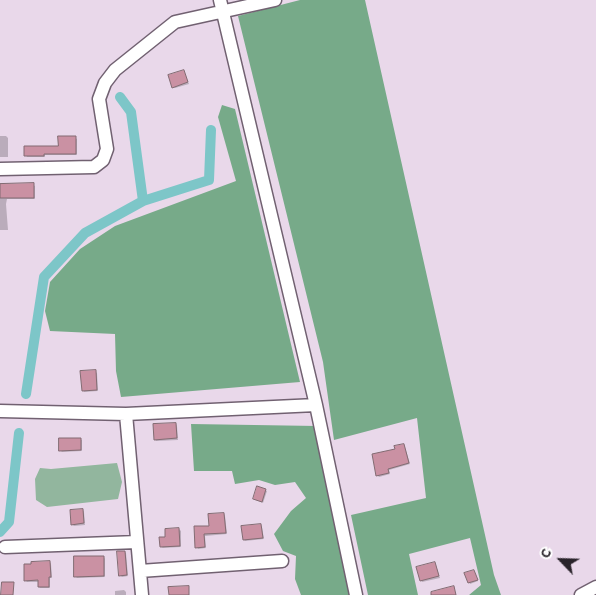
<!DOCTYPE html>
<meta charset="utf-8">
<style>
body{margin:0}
#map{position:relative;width:596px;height:595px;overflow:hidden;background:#e9d8ea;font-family:Overpass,sans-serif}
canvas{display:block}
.north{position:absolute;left:536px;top:535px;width:50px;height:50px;-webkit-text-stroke:4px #fff;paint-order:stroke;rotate:294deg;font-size:14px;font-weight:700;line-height:20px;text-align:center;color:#29232a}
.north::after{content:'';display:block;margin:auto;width:18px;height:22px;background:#29232a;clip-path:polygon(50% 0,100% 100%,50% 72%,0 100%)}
</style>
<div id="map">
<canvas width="596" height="595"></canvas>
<div class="north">С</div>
</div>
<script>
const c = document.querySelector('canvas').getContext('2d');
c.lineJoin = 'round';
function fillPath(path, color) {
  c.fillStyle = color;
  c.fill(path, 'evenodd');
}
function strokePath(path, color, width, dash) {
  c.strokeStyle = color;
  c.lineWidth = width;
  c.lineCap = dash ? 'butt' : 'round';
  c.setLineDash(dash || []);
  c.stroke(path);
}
fillPath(new Path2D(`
 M117 463 122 482 118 499 47 507 36 500 35 479 40 468 51 469Z`), '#92b69e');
fillPath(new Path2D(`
 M300 0H365L494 575 501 595H469L481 585 470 538 409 554 418 595H368L351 515 426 498 417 418 334 440 323 362 238 16Z
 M222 105 235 109 300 382 121 397 116 371 115 334 50 331 45 311 50 282 80 249 115 226 236 181 218 117Z
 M191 424 317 426 350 595H301L295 579 296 556 283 551 274 534 291 511 306 498 295 482 275 485 259 480 235 484 232 471H194Z`), '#77aa89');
fillPath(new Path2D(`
 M184 72 189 84 175 88 173 87Z
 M0 136H6L8 138V157H0Z
 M75 138 77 139V155H45V157H27L26 155 59 148Z
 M0 185H33L35 186V199H7L6 204 8 230H0Z
 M95 372 97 373 98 391 84 392 83 390Z
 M176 424 177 426 178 440 156 441 155 439Z
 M80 439 82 440V451L62 452 60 450Z
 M403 445 405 447 410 464 389 470 390 474 379 477 377 475 397 450Z
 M265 490 267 491 263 503 256 500 255 499Z
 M83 510 84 512 85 525 74 526 72 524Z
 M224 514 225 516 227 534 205 536 206 548 198 549 197 547 195 528 210 527Z
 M261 525 262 527 264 539 245 541 244 540Z
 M179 529 181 531V547L163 548 161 547 167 538Z
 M125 552 126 553 128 576 122 577 120 575Z
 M104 557 105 559V577L77 578 75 576Z
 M50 562 51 564 52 578H50V588H40L39 587V582H27L25 580Z
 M435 563 436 565 440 578 422 582 421 580Z
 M474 572 478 581 470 584 469 582Z
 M124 590 126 592V595H115V591Z`), '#0003');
strokePath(new Path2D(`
 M120 97 131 112 143 201
 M26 394 44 277 85 233 143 201 209 180 211 130
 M0 532 9 522 19 433`), '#7dc6c8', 10);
const building = new Path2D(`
 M184 70 188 82 172 88 168 75Z
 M58 136H76V154H44V156H24V146H58Z
 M34 183V198H0V184Z
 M96 370 97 390 82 391 80 371Z
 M176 423 177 438 154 440 153 424Z
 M59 438H81V450L59 451Z
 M404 444 409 463 388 469 389 473 376 476 372 454 395 449 394 446Z
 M257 486 266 489 262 502 253 499Z
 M83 509 84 523 71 525 70 510Z
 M224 513 226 533 204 534 205 547 195 548 194 526H209L208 514Z
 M261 524 263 538 243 540 241 526Z
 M179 528 180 546 160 547 159 537H165V529Z
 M117 551H125L127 575 119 576Z
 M74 556H104V576L74 577Z
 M50 561 51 577H49V587H38V580L24 581V564H31V562Z
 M435 562 439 576 420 581 416 567Z
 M474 570 478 580 468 583 464 573Z
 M2 582H14L13 595H1Z
 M189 586V595H169L168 587Z
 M454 586 456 595H431V592Z`);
fillPath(building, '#ca91a3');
strokePath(building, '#826b72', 1);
const minor = new Path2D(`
 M220 0 316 405 356 595
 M0 169 94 167 103 160 107 149 99 99 105 83 115 70 175 22 275 0
 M0 411 126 414 142 595
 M126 414 316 405
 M5 547 137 542
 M140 571 282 561
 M581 595 596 587`);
strokePath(minor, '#716171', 15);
strokePath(minor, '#fff', 12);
</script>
